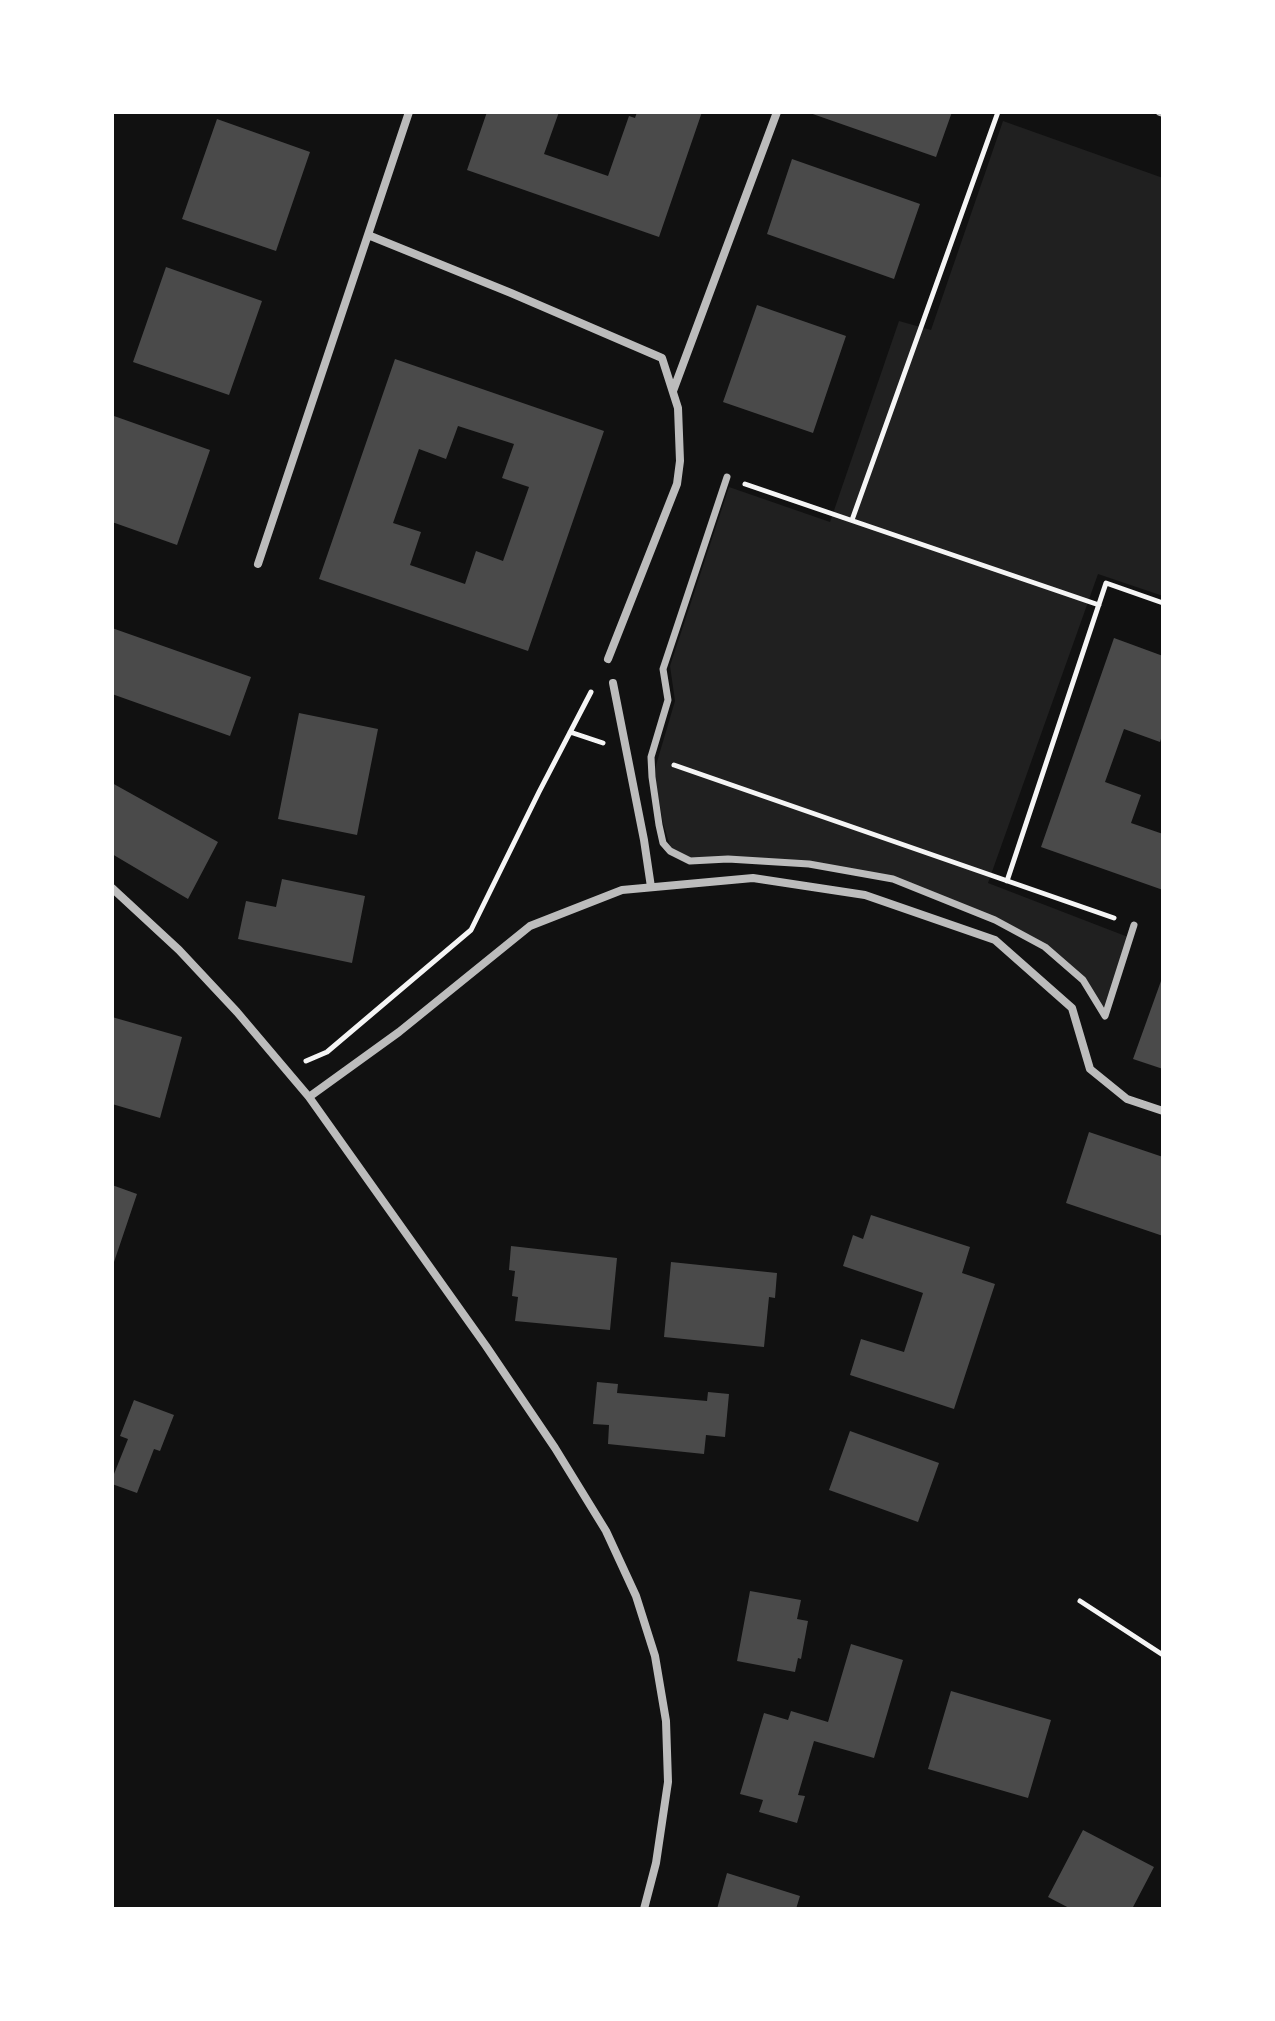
<!DOCTYPE html>
<style>
body{margin:0}
#map{position:relative;width:1275px;height:2021px;overflow:hidden;background:#111;font-family:Jost,sans-serif}
canvas{display:block}
.frame{position:absolute;inset:0;border:114px solid #fff;pointer-events:none}
</style>
<div id="map">
<canvas width="1275" height="2021"></canvas>
<div class="frame"></div>
</div>
<script>
const c = document.querySelector('canvas').getContext('2d');
c.lineJoin = 'round';
function fillPath(path, color) {
  c.fillStyle = color;
  c.fill(path, 'evenodd');
}
function strokePath(path, color, width, dash) {
  c.strokeStyle = color;
  c.lineWidth = width;
  c.lineCap = dash ? 'butt' : 'round';
  c.setLineDash(dash || []);
  c.stroke(path);
}
fillPath(new Path2D(`
 M1003 121 1163 178V596L1098 574 988 883 1128 937 1104 1013 1084 979 1046 946 895 877 808 861 694 860 671 849 663 823 654 772 675 701 670 666 729 487 830 522 899 321 931 330Z`), '#202020');
fillPath(new Path2D(`
 M487 112H559L544 154 608 176 629 116 635 118 637 112H702L659 237 467 170Z
 M807 112H952L936 157Z
 M217 119 310 152 276 251 182 219Z
 M792 159 920 204 894 279 767 234Z
 M166 267 262 301 229 395 133 362Z
 M757 305 846 336 813 433 723 402Z
 M395 359 604 431 528 651 319 579ZM458 426 514 444 502 478 529 487 503 561 476 551 465 584 410 565 421 532 393 523 419 449 446 459Z
 M114 416 210 450 177 545 112 522V423Z
 M112 628 251 677 230 736 112 694Z
 M1114 638 1163 656V732L1160 742 1124 729 1105 782 1141 795 1131 823 1163 834V890L1041 847Z
 M299 713 378 729 357 835 278 819Z
 M112 783 218 842 188 899 112 854Z
 M282 879 365 896 352 963 238 939 246 901 276 907Z
 M1161 981 1163 982V1069L1133 1059Z
 M112 1017 182 1037 160 1118 112 1104Z
 M1089 1132 1163 1157V1236L1066 1203Z
 M112 1185 137 1194 113 1265H112Z
 M871 1215 970 1247 962 1273 995 1284 954 1409 850 1375 861 1339 904 1352 923 1293 843 1266 853 1235 863 1239Z
 M511 1246 617 1258 610 1330 515 1321 518 1297 512 1296 515 1271 509 1270Z
 M671 1262 777 1273 775 1298 769 1297 764 1347 664 1337Z
 M597 1382 618 1384 617 1393 707 1401 708 1392 729 1394 725 1437 706 1435 704 1454 608 1444 609 1425 593 1424Z
 M134 1400 174 1415 160 1451 154 1449 137 1493 112 1484V1479L128 1439 120 1436Z
 M850 1431 939 1463 918 1522 829 1490Z
 M750 1591 801 1600 797 1619 808 1621 801 1659 798 1658 795 1672 737 1661Z
 M851 1644 903 1660 874 1758 814 1741 798 1795 805 1796 797 1823 759 1812 763 1800 740 1794 764 1713 788 1720 791 1711 828 1722Z
 M951 1691 1051 1720 1028 1798 928 1769Z
 M1083 1830 1154 1867 1132 1909H1071L1048 1897Z
 M727 1873 800 1896 796 1909H717Z`), '#4a4a4a');
strokePath(new Path2D(`
 M745 484 1099 605
 M852 520 998 112
 M570 732 603 743
 M674 765 1114 918
 M1007 881 1106 583 1163 603
 M306 1061 327 1052 471 930 539 792 591 692
 M1080 1601 1163 1655`), '#f5f5f5', 5);
strokePath(new Path2D(`
 M727 477 663 669 668 700 651 757 652 777 659 825 663 843 670 851 690 861 728 859 809 864 893 879 995 920 1045 947 1083 980 1105 1016 1134 925`), '#bcbcbc', 7);
strokePath(new Path2D(`
 M1160 112 1163 113
 M368 235 511 293 662 358 678 408 680 461 677 484 608 659
 M673 391 777 112
 M258 564 409 112
 M613 683 644 840 651 887
 M112 888 179 950 237 1012 309 1097 486 1346 555 1448 606 1531 636 1596 655 1656 666 1721 668 1782 656 1863 644 1909
 M309 1097 399 1032 530 926 622 890 753 878 865 895 995 940 1072 1008 1090 1069 1127 1099 1163 1111`), '#bcbcbc', 8);
</script>
